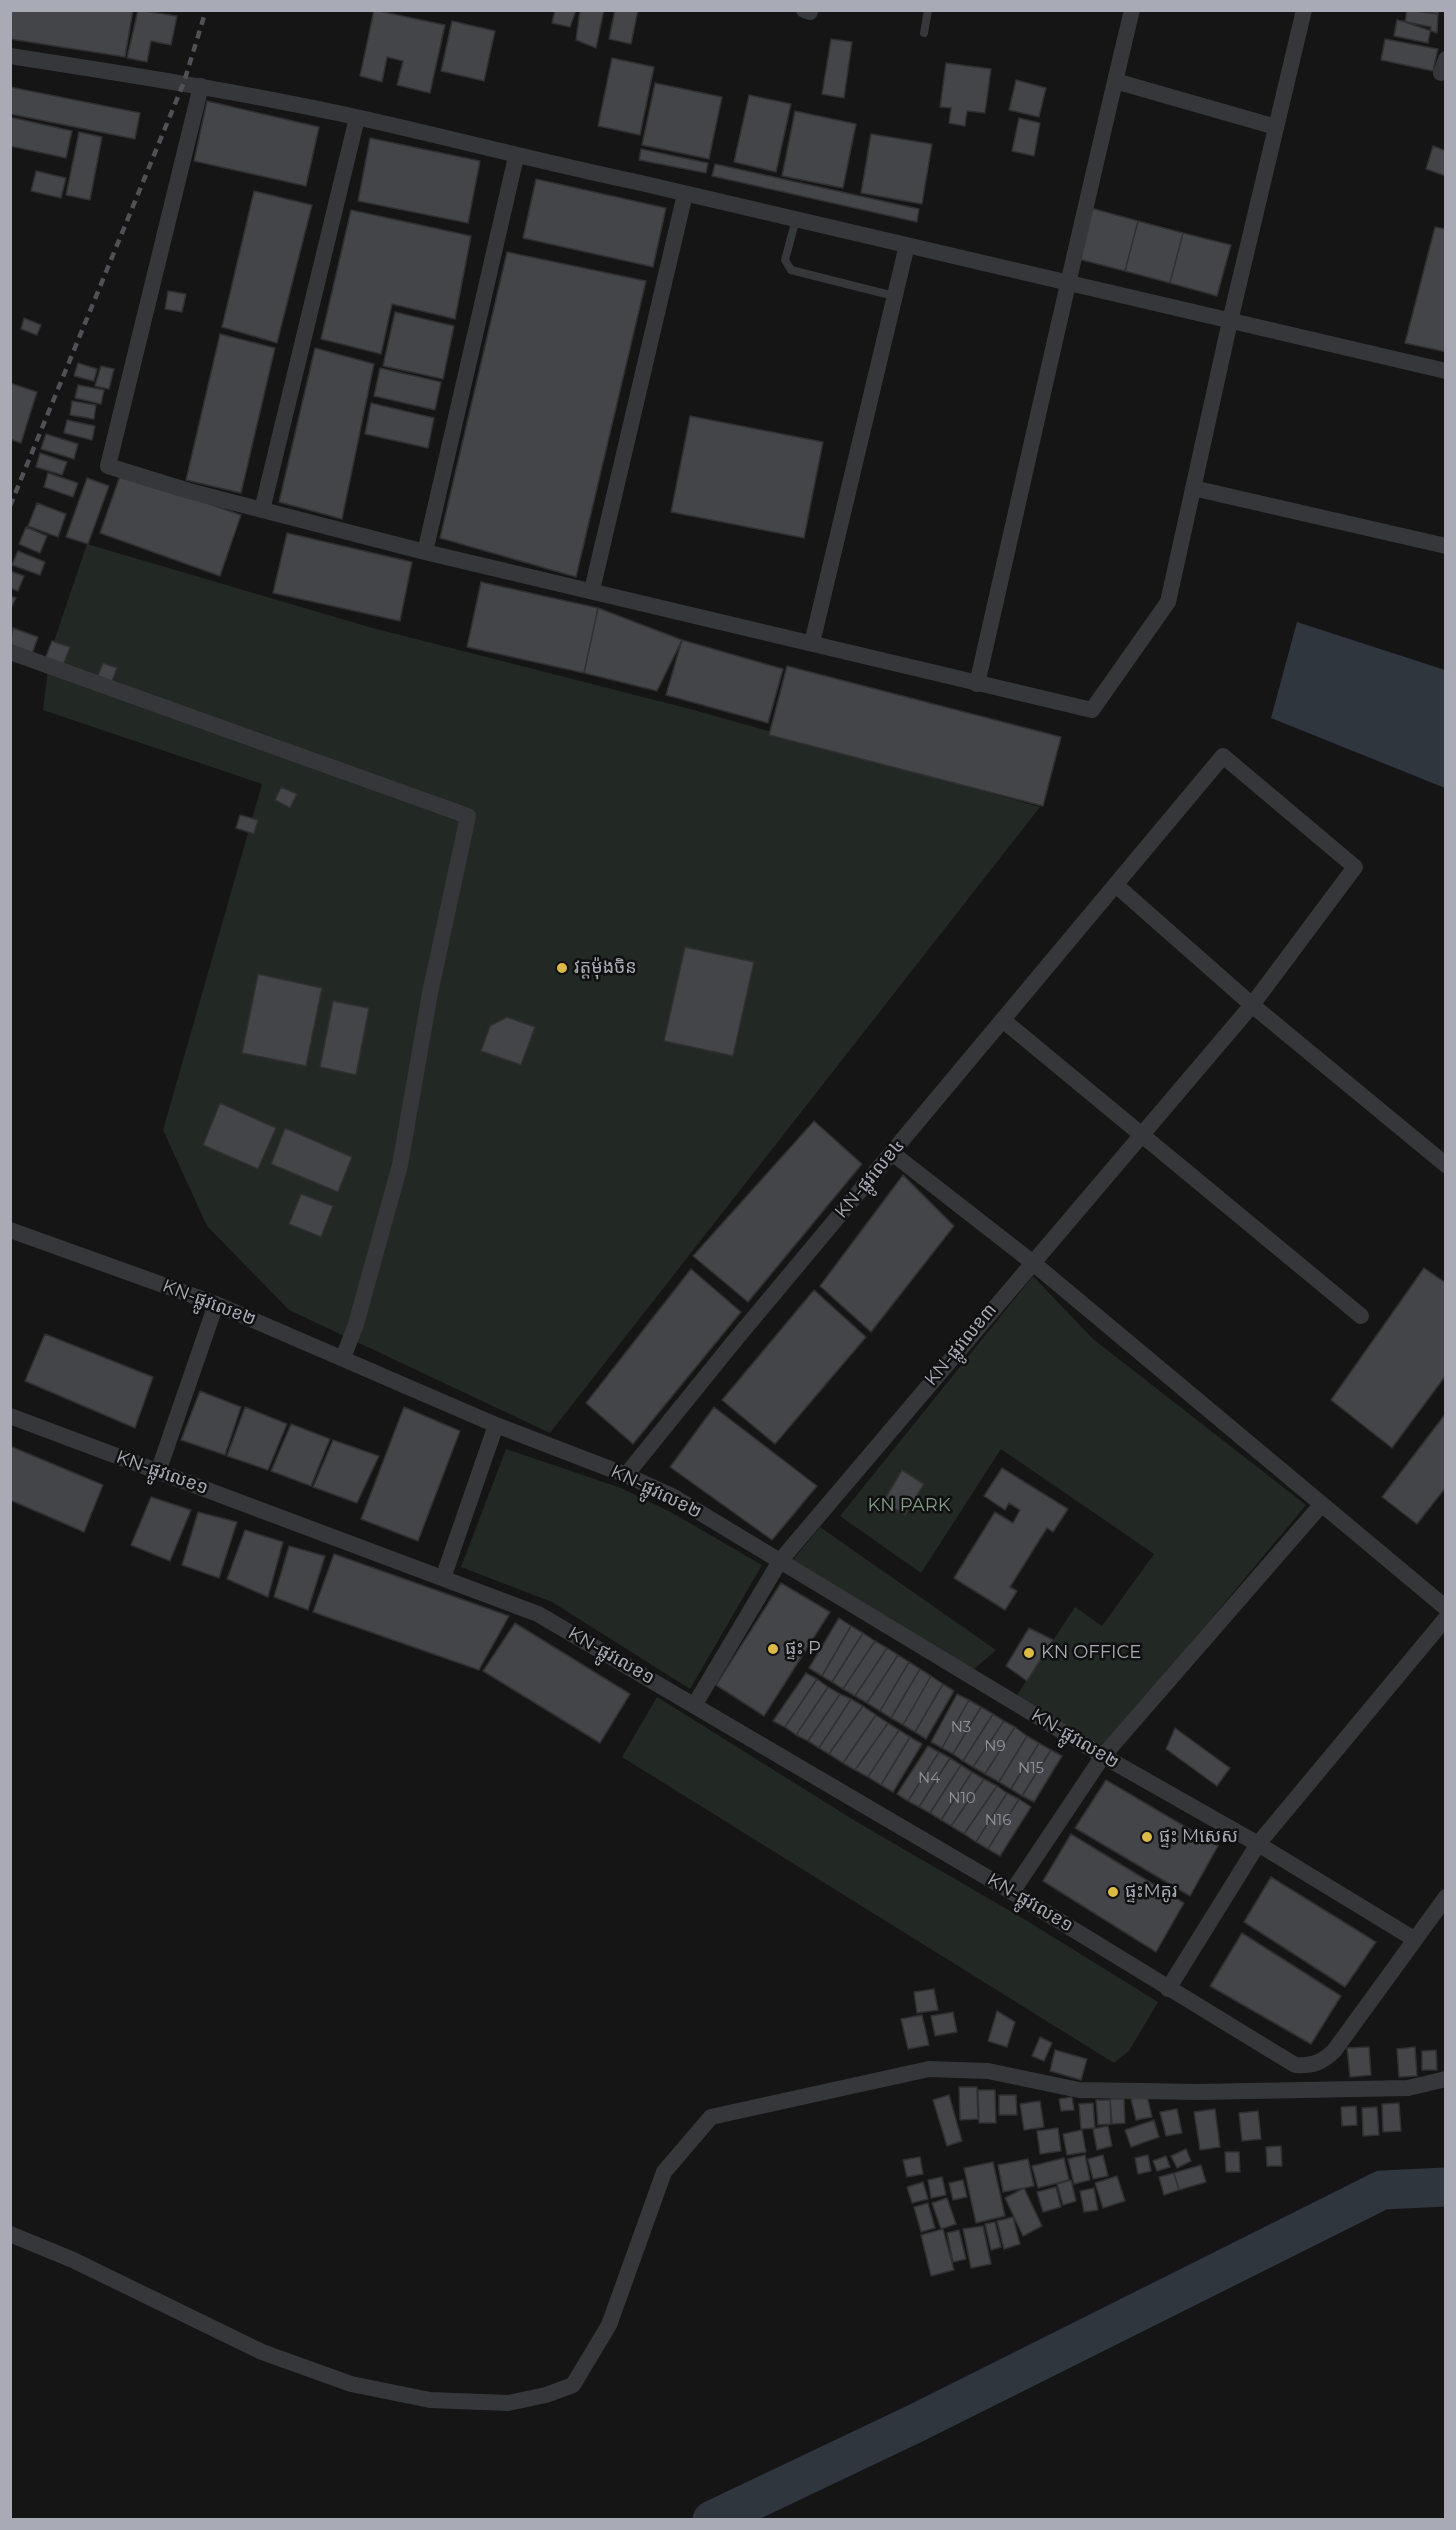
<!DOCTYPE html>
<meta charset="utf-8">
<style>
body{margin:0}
#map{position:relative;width:1456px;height:2530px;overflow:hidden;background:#151516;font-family:Montserrat,sans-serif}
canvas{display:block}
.frame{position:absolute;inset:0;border:12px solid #a8abb5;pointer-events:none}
</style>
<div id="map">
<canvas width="1456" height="2530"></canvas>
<div class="frame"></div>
</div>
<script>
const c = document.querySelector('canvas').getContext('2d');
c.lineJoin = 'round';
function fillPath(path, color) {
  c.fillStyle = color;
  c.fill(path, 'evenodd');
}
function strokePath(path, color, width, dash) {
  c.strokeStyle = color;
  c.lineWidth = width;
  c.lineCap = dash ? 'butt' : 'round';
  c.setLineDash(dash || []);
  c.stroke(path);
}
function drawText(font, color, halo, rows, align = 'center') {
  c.font = font + ' Montserrat,"Noto Sans Khmer",sans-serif';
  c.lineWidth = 5;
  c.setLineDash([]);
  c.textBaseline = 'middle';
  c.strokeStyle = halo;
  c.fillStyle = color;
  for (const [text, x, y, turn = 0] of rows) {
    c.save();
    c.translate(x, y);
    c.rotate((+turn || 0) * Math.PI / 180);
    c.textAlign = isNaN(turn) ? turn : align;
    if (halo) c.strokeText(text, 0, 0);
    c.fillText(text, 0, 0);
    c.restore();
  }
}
fillPath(new Path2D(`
 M87 544 369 627 690 709 1040 807 550 1433 289 1310 207 1226 163 1130 262 784 43 710 50 653Z
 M1033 1276 1093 1339 1306 1505 1102 1750 1013 1701 1075 1607 1102 1626 1154 1554 1001 1449 921 1573 840 1516Z
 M506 1449 621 1488 669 1511 762 1565 690 1689 552 1602 461 1567Z
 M820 1527 996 1650 971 1672 792 1561Z
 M657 1697 857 1822 1029 1922 1158 2002 1129 2051 1114 2063 622 1757Z`), '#222823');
fillPath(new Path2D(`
 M1297 622 1445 670V788L1271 718Z`), '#30363e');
strokePath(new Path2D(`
 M712 2520 914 2424 1382 2190 1446 2187`), '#30363e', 39);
const building = new Path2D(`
 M10 10H133L125 57 10 39Z
 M138 10 177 16 171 45 151 41 147 62 127 58Z
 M374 10 445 25 430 93 397 85 403 61 387 57 382 82 360 76Z
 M555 10H576L570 27 552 23Z
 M580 10H604L596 48 576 40Z
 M615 10H638L631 44 609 39Z
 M1407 10 1438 14 1437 33 1405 22Z
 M1419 10H1439L1438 14Z
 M1397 20 1431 27 1428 43 1394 36Z
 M452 21 495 31 484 81 441 71Z
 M831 39 852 42 844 98 822 94Z
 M1385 39 1438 49 1433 71 1381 60Z
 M612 58 654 67 640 135 598 126Z
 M946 63 991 69 985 113 967 111 965 126 949 123 951 108 940 107Z
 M1016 80 1046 88 1039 117 1009 110Z
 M655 83 722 97 709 159 642 145Z
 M10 87 140 113 135 139 10 114Z
 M749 95 791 104 776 172 734 162Z
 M207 101 319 127 306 186 194 161Z
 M795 111 856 124 843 188 782 176Z
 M10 117 72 131 66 158 10 146Z
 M1019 118 1040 123 1034 156 1012 151Z
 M79 132 102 137 90 200 66 195Z
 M871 134 932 144 922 204 861 193Z
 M370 138 480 161 468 223 358 201Z
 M1433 146 1446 151V176L1426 169Z
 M641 149 708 163 706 173 639 160Z
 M715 164 919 209 917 222 712 176Z
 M36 171 66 178 61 198 31 191Z
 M536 179 666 208 653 267 523 238Z
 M254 191 312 205 277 343 222 327Z
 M1091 208 1138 221 1125 271 1078 259Z
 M351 210 471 236 455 319 392 304 381 354 321 339Z
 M1138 221 1183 233 1170 283 1125 271Z
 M1435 227 1446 229V352L1405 343Z
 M1183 233 1231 245 1217 296 1170 283Z
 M507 252 646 281 576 577 440 538Z
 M168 291 186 294 182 312 165 309Z
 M395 312 454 326 443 379 383 366Z
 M24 318 41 325 37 335 21 329Z
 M220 334 275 348 241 493 186 480Z
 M315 348 374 364 342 519 279 502Z
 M78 363 97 369 94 381 74 376Z
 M101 366 114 369 109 389 95 386Z
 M380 368 441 382 435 410 374 396Z
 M10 383 37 392 21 443 10 439Z
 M78 385 104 390 101 404 75 398Z
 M72 401 96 405 94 419 70 415Z
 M371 403 434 418 428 448 365 434Z
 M690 416 823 442 804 538 671 512Z
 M67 420 95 426 92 440 64 433Z
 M46 434 78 444 74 459 41 449Z
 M40 453 67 462 62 475 36 467Z
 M48 473 78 483 73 497 44 487Z
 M121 473 241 515 220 576 100 533Z
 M87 478 109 486 88 544 66 537Z
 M37 503 66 514 58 537 28 526Z
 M26 527 47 536 40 553 19 544Z
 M287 533 412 562 400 621 273 593Z
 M18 551 45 562 40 575 12 565Z
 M10 571 24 576 18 591 10 588Z
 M481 582 598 608 584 673 467 647Z
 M10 596 16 598 10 610Z
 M598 608 682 640 657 691 584 673Z
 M13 628 38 637 32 654 10 646Z
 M682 640 783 669 768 723 666 695Z
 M52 641 70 647 63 666 45 659Z
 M103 663 117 668 111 684 97 678Z
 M787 666 1061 737 1043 806 769 735Z
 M281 787 297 794 290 808 275 800Z
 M240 815 258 820 254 834 236 828Z
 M685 947 754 962 733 1056 664 1041Z
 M258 974 322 988 306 1066 242 1053Z
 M333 1001 369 1008 356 1075 320 1067Z
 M507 1017 535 1027 521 1065 481 1051 490 1026Z
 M220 1103 276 1128 258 1169 203 1145Z
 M814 1121 862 1164 748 1302 693 1256Z
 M285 1128 352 1157 338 1192 271 1164Z
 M903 1175 954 1226 871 1332 820 1286Z
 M301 1194 333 1206 321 1237 289 1224Z
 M1424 1268 1446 1283V1375L1392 1448 1331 1400Z
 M691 1269 741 1312 633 1444 586 1403Z
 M814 1290 866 1337 775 1444 722 1400Z
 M45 1334 153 1377 135 1428 25 1381Z
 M200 1391 241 1407 225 1455 181 1440Z
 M245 1407 287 1424 268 1470 227 1456Z
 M404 1407 460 1431 418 1541 361 1519Z
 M714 1407 817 1486 772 1540 670 1467Z
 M1446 1413V1487L1417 1524 1382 1497Z
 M291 1424 330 1439 311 1486 271 1471Z
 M333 1440 379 1456 357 1503 313 1487Z
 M10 1446 103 1485 84 1532 10 1500Z
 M1002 1468 1068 1509 1053 1532 1047 1528 1010 1587 1017 1591 1005 1610 954 1578 995 1512 1013 1523 1020 1510 1009 1503 1005 1510 984 1496Z
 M902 1470 924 1484 905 1515 883 1502Z
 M151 1497 191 1510 170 1561 131 1545Z
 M198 1512 237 1522 219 1578 182 1565Z
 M245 1530 283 1542 268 1597 227 1579Z
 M289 1546 325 1556 308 1610 274 1597Z
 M334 1554 509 1616 479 1670 313 1612Z
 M781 1583 830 1612 764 1716 716 1685Z
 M839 1618 851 1626 822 1676 809 1668Z
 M515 1623 630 1694 600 1743 483 1671Z
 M851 1626 863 1633 832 1682 822 1676Z
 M1029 1628 1053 1640 1027 1681 1006 1666Z
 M863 1633 875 1641 843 1689 832 1682Z
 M875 1641 887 1648 855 1696 843 1689Z
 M887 1648 898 1655 867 1703 855 1696Z
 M898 1655 909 1662 880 1711 867 1703Z
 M909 1662 920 1669 891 1718 880 1711Z
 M920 1669 931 1676 903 1725 891 1718Z
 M806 1673 817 1679 785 1727 773 1721Z
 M931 1676 943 1684 915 1732 903 1725Z
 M817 1679 828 1687 796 1735 785 1727Z
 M943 1684 954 1691 926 1739 915 1732Z
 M828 1687 840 1694 808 1741 796 1735Z
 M840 1694 851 1699 819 1748 808 1741Z
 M957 1694 969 1700 942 1748 931 1742Z
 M851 1699 863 1706 829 1754 819 1748Z
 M969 1700 981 1707 953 1754 942 1748Z
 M863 1706 876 1715 843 1763 829 1754Z
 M981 1707 993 1714 963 1761 953 1754Z
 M993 1714 1004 1721 973 1767 963 1761Z
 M876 1715 888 1723 855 1770 843 1763Z
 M1004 1721 1015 1727 985 1774 973 1767Z
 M888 1723 899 1730 868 1777 855 1770Z
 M1015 1727 1027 1736 999 1782 985 1774Z
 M1175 1728 1230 1768 1217 1786 1166 1749Z
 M899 1730 910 1737 881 1785 868 1777Z
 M1027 1736 1039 1743 1011 1789 999 1782Z
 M910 1737 922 1744 893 1792 881 1785Z
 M1039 1743 1051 1750 1022 1796 1011 1789Z
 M928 1746 939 1752 908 1801 897 1794Z
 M1051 1750 1062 1756 1034 1802 1022 1796Z
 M939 1752 950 1758 919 1807 908 1801Z
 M950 1758 961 1765 930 1813 919 1807Z
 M961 1765 972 1772 941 1820 930 1813Z
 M972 1772 984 1779 951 1826 941 1820Z
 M984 1779 997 1786 964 1834 951 1826Z
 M1106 1780 1218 1846 1190 1896 1075 1828Z
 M997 1786 1007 1793 976 1842 964 1834Z
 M1007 1793 1019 1799 988 1849 976 1842Z
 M1019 1799 1031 1807 1000 1856 988 1849Z
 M1071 1834 1184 1903 1156 1952 1043 1881Z
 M1271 1877 1376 1942 1345 1987 1244 1922Z
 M1242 1933 1341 1996 1311 2044 1210 1986Z
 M934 1989 938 2010 917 2013 914 1992Z
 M997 2011 1015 2022 1007 2047 988 2041Z
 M953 2012 957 2032 935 2036 931 2016Z
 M922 2015 929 2045 908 2049 901 2019Z
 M1040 2037 1052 2043 1044 2061 1032 2056Z
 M1369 2047 1371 2075 1350 2077 1347 2048Z
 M1415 2047 1417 2076 1399 2077 1397 2049Z
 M1055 2050 1087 2059 1081 2080 1050 2071Z
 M1436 2050 1437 2070H1422V2051Z
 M959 2087H977L978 2119 960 2120Z
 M978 2090H995L996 2123H979Z
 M949 2095 962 2141 947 2146 933 2100Z
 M999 2095H1016L1017 2115H999Z
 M1147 2096 1152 2117 1136 2120 1131 2099Z
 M1072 2097 1074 2110 1061 2111 1059 2099Z
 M1110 2099H1124L1125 2123 1112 2124Z
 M1096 2100H1110L1111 2124 1098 2125Z
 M1040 2101 1044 2127 1024 2130 1020 2104Z
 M1093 2103 1095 2128 1081 2129 1079 2104Z
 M1399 2103 1401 2131 1383 2132 1382 2104Z
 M1356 2106 1357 2125 1342 2126 1341 2107Z
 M1377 2107 1379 2135 1363 2136 1362 2108Z
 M1177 2109 1182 2133 1166 2136 1160 2112Z
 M1215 2109 1220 2147 1200 2150 1194 2112Z
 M1258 2111 1261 2139 1242 2141 1239 2113Z
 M1154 2120 1159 2137 1131 2147 1125 2130Z
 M1108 2126 1112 2146 1097 2150 1093 2129Z
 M1058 2128 1061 2151 1040 2154 1037 2131Z
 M1082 2130 1086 2152 1067 2155 1063 2134Z
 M1281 2146 1282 2166H1267L1266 2147Z
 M1186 2149 1191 2161 1177 2168 1171 2156Z
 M1225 2152H1239L1240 2172H1226Z
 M1085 2155 1090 2180 1074 2184 1068 2159Z
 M1103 2155 1108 2176 1093 2179 1088 2159Z
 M1148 2155 1151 2171 1138 2174 1135 2158Z
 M1166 2156 1170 2167 1157 2171 1153 2161Z
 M920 2157 923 2174 907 2177 903 2160Z
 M1064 2158 1069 2180 1038 2188 1032 2166Z
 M1028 2159 1034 2186 1003 2192 998 2165Z
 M993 2162 1005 2216 976 2223 964 2168Z
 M1201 2165 1206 2182 1179 2190 1174 2173Z
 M1174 2173 1179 2190 1164 2195 1159 2177Z
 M1117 2176 1125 2201 1103 2208 1095 2183Z
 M942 2177 946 2195 931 2198 928 2180Z
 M963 2180 967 2197 953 2200 949 2183Z
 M1071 2180 1076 2201 1063 2205 1057 2184Z
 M923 2182 928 2199 912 2203 907 2187Z
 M1056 2187 1061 2207 1043 2212 1037 2192Z
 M1024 2188 1042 2226 1023 2236 1005 2198Z
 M1094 2188 1098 2210 1084 2212 1080 2191Z
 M947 2198 956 2224 941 2229 932 2203Z
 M928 2203 935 2228 921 2232 914 2207Z
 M1013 2217 1020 2244 1004 2249 997 2221Z
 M995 2222 1001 2247 991 2250 985 2224Z
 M983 2226 991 2264 971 2268 963 2229Z
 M943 2229 954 2270 931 2276 921 2235Z
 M959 2230 966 2259 953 2262 947 2233Z`);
fillPath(building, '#444549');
strokePath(building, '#302f32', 1.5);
strokePath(new Path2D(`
 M924 33 928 10
 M796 219 785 260 791 270 894 296`), '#36373b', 8);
strokePath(new Path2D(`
 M804 10 810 12
 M10 56C126 74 242 92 356 117 451 138 545 163 641 183L1446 371
 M1441 73 1446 59
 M1115 81 1276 127
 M201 86 108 466 189 491 425 552 1092 710 1168 602 1230 321 1304 10
 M1193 488 1446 546
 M262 510 357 118
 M425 552 516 157
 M592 590 685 194
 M812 643 907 245
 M10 652 468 816 430 993 400 1165 356 1324 343 1358
 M977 684C1028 460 1078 235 1132 10
 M1117 886 1252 1005 1446 1165
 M1004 1021 1361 1316
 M892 1153 1032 1262 1446 1608
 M10 1230 216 1304 496 1425 626 1475 674 1497 1103 1756 1258 1844 1414 1939
 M10 1416 538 1614 1012 1892 1295 2065C1313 2066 1321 2063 1334 2051L1446 1897
 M158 1472 216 1304
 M626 1475 736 1339 1223 756 1355 867 1252 1005 780 1561 695 1704
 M443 1578 496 1425
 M1012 1892 1103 1756 1322 1504
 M1168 1989 1258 1844 1446 1618
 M10 2234 73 2260 262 2352 351 2384 430 2400 508 2403 546 2395 573 2385 609 2325 664 2172 711 2117 929 2069 988 2071 1079 2090 1199 2092 1408 2088 1446 2079`), '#36373b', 16);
strokePath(new Path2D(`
 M10 506 184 82 206 10`), '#505056', 4.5, [8, 6]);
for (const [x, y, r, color] of [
 [562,968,6,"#dbba48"],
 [773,1649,6,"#dbba48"],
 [1029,1653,6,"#dbba48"],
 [1147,1837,6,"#dbba48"],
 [1113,1892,6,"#dbba48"]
]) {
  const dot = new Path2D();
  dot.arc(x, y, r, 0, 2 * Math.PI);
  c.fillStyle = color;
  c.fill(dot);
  strokePath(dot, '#101011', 2);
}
drawText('15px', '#8f929a', null, [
 ["N3",961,1728],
 ["N9",995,1747],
 ["N15",1031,1769],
 ["N4",929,1779],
 ["N10",962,1799],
 ["N16",998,1821]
]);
drawText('18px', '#a8abb5', '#101011', [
 ["វត្តម៉ុងចិន",574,968],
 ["ផ្ទះ P",785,1649],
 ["KN OFFICE",1041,1653],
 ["ផ្ទះ Mសេស",1159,1837],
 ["ផ្ទះMគូរ",1125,1892]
], 'left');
drawText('18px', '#a8abb5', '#101011', [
 ["KN-ផ្លូវលេខ៤",870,1179,-50],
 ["KN-ផ្លូវលេខ២",209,1303,21],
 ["KN-ផ្លូវលេខ៣",961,1345,-50],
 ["KN-ផ្លូវលេខ១",162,1473,20],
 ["KN-ផ្លូវលេខ២",656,1492,26],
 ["KN-ផ្លូវលេខ១",611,1656,30],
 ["KN-ផ្លូវលេខ២",1075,1739,31],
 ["KN-ផ្លូវលេខ១",1030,1903,31]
]);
drawText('18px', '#829e87', '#101011', [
 ["KN PARK",909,1506]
]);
</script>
